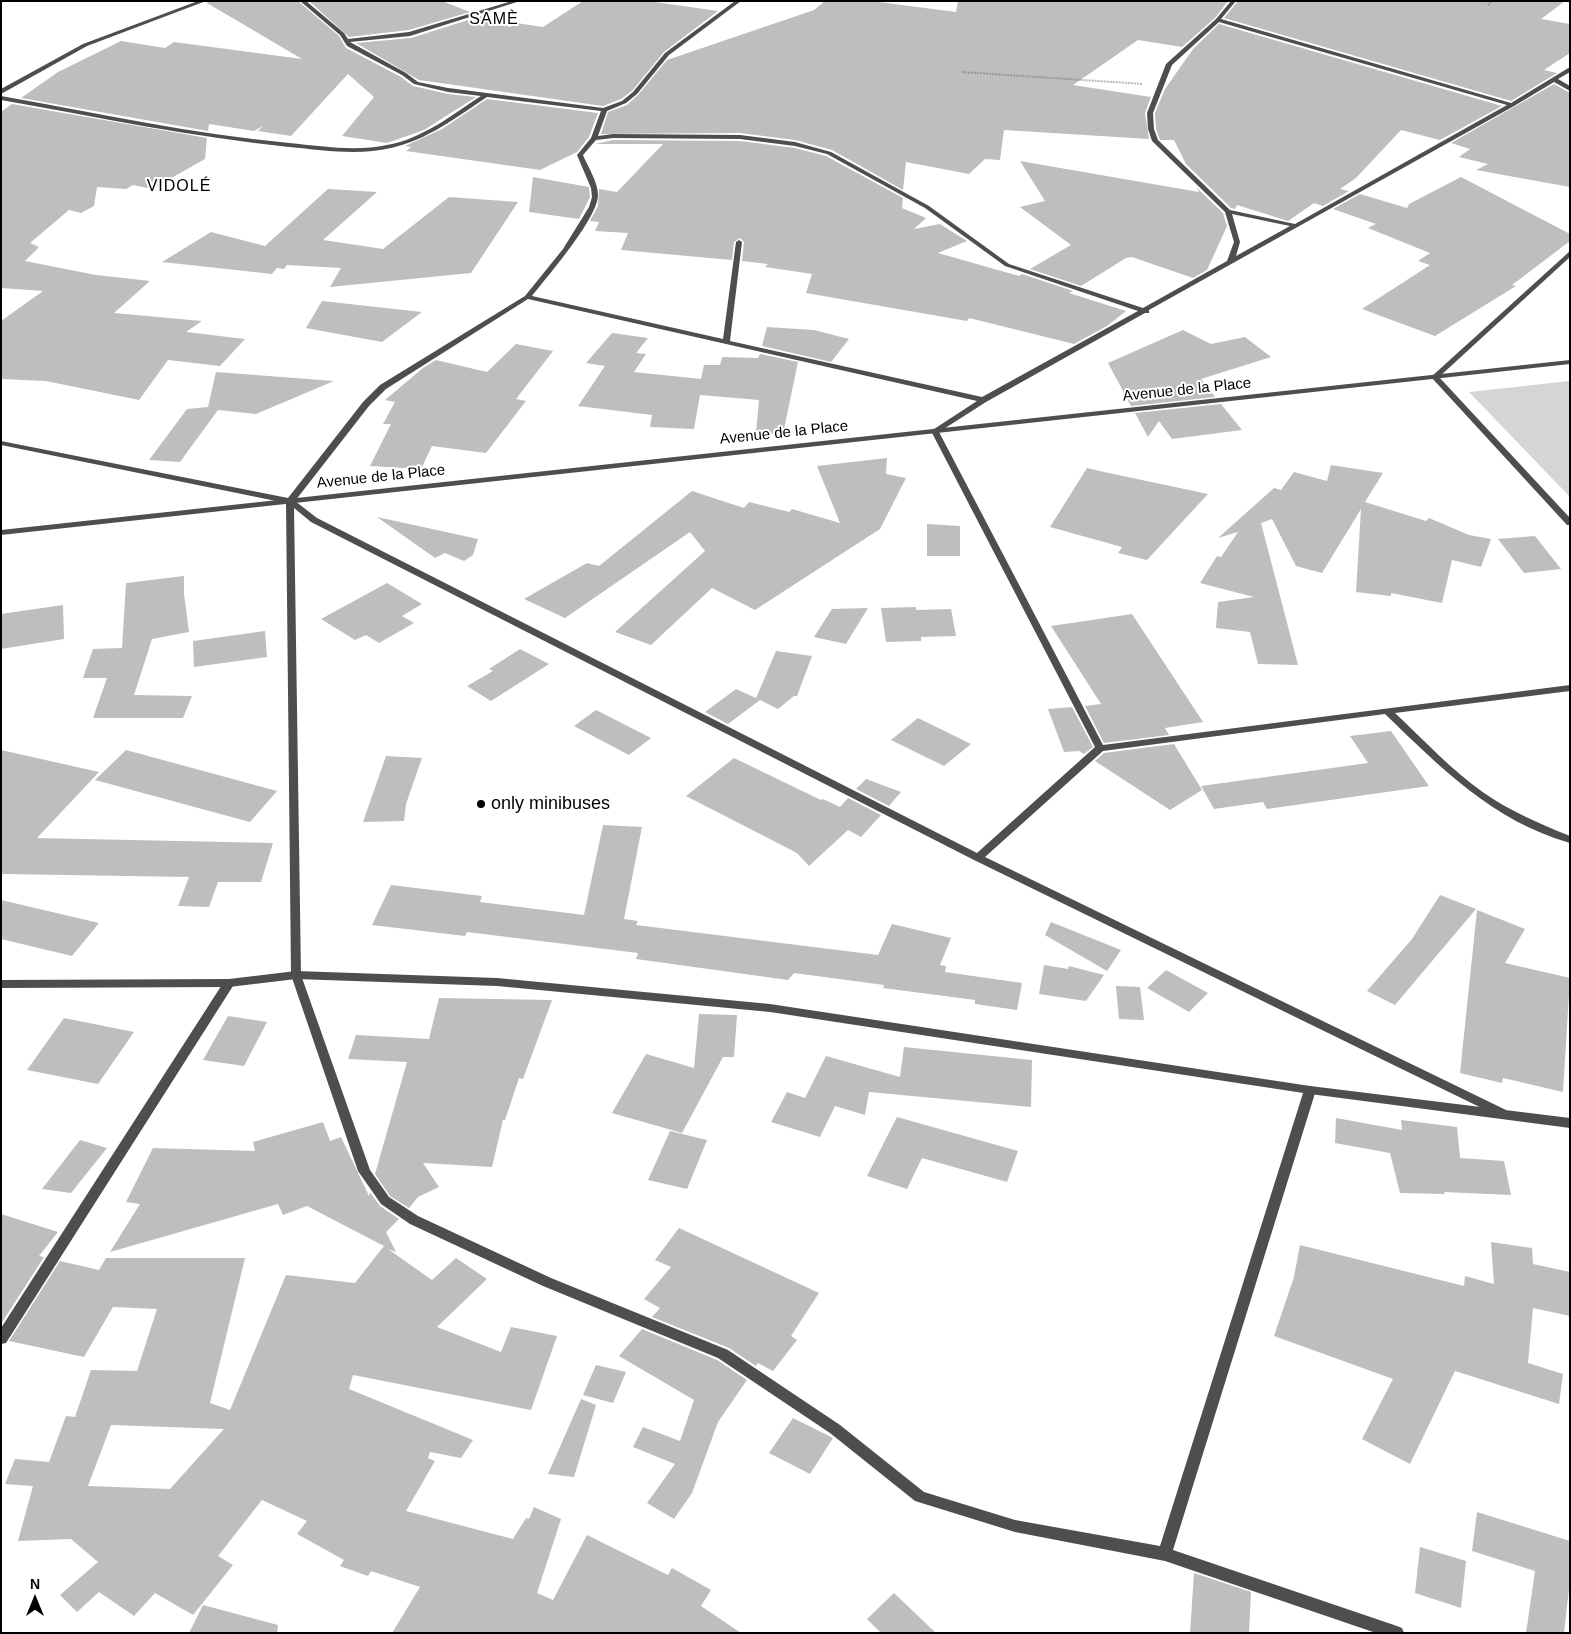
<!DOCTYPE html>
<meta charset="utf-8">
<style>
body{margin:0}
#map{position:relative;width:1571px;height:1634px;overflow:hidden;background:#fff;font-family:Helvetica,sans-serif}
canvas{display:block}
.frame{position:absolute;inset:0;border:2px solid #000;pointer-events:none}
.north{position:absolute;left:10px;top:1574px;width:50px;height:50px;-webkit-text-stroke:4px #fff;paint-order:stroke;rotate:0deg;font-size:14px;font-weight:700;line-height:20px;text-align:center;color:#000}
.north::after{content:'';display:block;margin:auto;width:18px;height:22px;background:#000;clip-path:polygon(50% 0,100% 100%,50% 72%,0 100%)}
</style>
<div id="map">
<canvas width="1571" height="1634"></canvas>
<div class="frame"></div>
<div class="north">N</div>
</div>
<script>
const c = document.querySelector('canvas').getContext('2d');
c.lineJoin = 'round';
function fillPath(path, color) {
  c.fillStyle = color;
  c.fill(path, 'evenodd');
}
function strokePath(path, color, width, dash) {
  c.strokeStyle = color;
  c.lineWidth = width;
  c.lineCap = dash ? 'butt' : 'round';
  c.setLineDash(dash || []);
  c.stroke(path);
}
function drawText(font, color, halo, rows, align = 'center') {
  c.font = font + ' Helvetica,sans-serif';
  c.lineWidth = 4;
  c.setLineDash([]);
  c.textBaseline = 'middle';
  c.strokeStyle = halo;
  c.fillStyle = color;
  for (const [text, x, y, turn = 0] of rows) {
    c.save();
    c.translate(x, y);
    c.rotate((+turn || 0) * Math.PI / 180);
    c.textAlign = isNaN(turn) ? turn : align;
    if (halo) c.strokeText(text, 0, 0);
    c.fillText(text, 0, 0);
    c.restore();
  }
}
fillPath(new Path2D(`
 M1570 381V497L1469 392Z`), '#d5d5d5');
fillPath(new Path2D(`
 M208 1H298L339 36 346 48 401 77 413 86 448 94 476 97 424 130 387 143 342 136 374 97 348 74 291 136 258 131 263 126 254 131 209 124 208 131 21 98 58 72 121 41 165 48 174 42 302 59 207 3Z
 M309 1H442L470 12 409 30 349 37Z
 M583 1H648L718 11 664 52 632 91 621 99 603 106 419 80 356 43 411 38 481 16 510 27 516 23 543 27Z
 M825 1H871L956 12 958 1H1228L1215 18 1182 47 1138 40 1073 85 1151 97 1145 113 1149 139 1004 130 1000 160 985 159 969 174 906 162 903 190 832 150 795 140 740 133 601 134 608 112 627 105 638 95 667 60 814 10Z
 M1238 1H1565L1541 19 1570 24V53L1544 70 1557 73 1511 101 1224 18Z
 M1219 24 1502 106 1440 140 1401 130 1356 178 1340 189 1349 191 1323 206 1314 203 1288 221 1237 205 1235 209 1231 208 1186 164 1174 140H1160L1156 129 1155 113 1165 89 1193 49Z
 M1554 84 1570 93V187L1476 170 1488 164 1459 157 1470 149 1451 143Z
 M487 99 598 113 589 137 577 152 540 170 406 151 411 147 405 146 442 129Z
 M12 104 207 138 205 159 152 189 133 185 126 189 97 187 94 206 81 213 69 210 30 243 39 247 25 261 96 275 150 281 114 313 202 321 186 332 245 339 220 366 168 360 139 400 46 381 1 379V321L43 291 1 288V112Z
 M613 140 740 141 795 148 826 156 903 198 902 208 926 218 914 229 940 224 967 241 938 253 1019 276 1022 274 1073 291 1069 293 1126 311 1107 326 1074 344 969 318 967 321 806 293 812 274 765 267 768 264 742 261 744 242 740 238 734 242 732 260 621 250 628 233 595 231 599 222 590 221 598 206 599 189 617 192 663 144H595Z
 M1020 161 1199 192 1196 187 1223 213 1227 226 1207 270 1193 278 1132 257 1126 258 1081 286 1030 269 1071 245 1020 207 1045 201Z
 M533 177 589 187 590 197 579 219 529 212Z
 M1461 177 1570 234V241L1512 285 1516 286 1435 336 1362 309 1430 265 1418 261 1430 253 1368 228 1376 224 1333 209 1360 194 1407 208 1409 204Z
 M328 189 377 192 323 240 383 249 449 197 518 202 471 273 330 287 341 268 287 265 284 269 277 268 272 274 162 262 211 232 265 246Z
 M322 301 422 312 382 342 306 328Z
 M767 327 814 330 849 339 831 362 762 346Z
 M1183 330 1211 344 1245 337 1271 357 1201 379 1215 397 1131 406 1108 363Z
 M612 333 648 338 636 353 646 354 634 372 701 379 704 365H720L722 357 758 358 760 354 798 362 783 434 756 433 759 400 700 395 694 429 650 427 652 415 578 406 605 366 586 363Z
 M516 344 553 351 516 399 526 401 486 453 432 446 421 469 370 466 391 424H383L395 402 385 400 423 368 436 360 487 372Z
 M216 372 334 381 256 414 218 410 180 462 149 460 187 409 208 407Z
 M1221 404 1242 430 1172 439 1159 421 1148 437 1135 413Z
 M887 458 886 474 906 478 880 529 755 610 712 588 651 645 615 632 705 551 690 532 565 618 524 599 587 563 599 566 692 491 744 508 749 502 789 512 792 509 840 523 817 466Z
 M1331 465 1383 473 1365 502 1426 521 1429 518 1469 535 1491 539 1481 567 1452 560 1442 603 1391 593V596L1356 592 1361 509 1322 573 1296 566 1272 519 1261 523 1298 665 1258 664 1250 632 1216 628 1218 602 1254 597 1200 583 1217 556 1221 557 1238 532 1218 538 1274 488 1281 490 1294 472 1327 481Z
 M1087 468 1104 472 1208 494 1147 560 1118 553 1122 547 1050 527Z
 M377 517 478 539 473 555 464 561 445 553 435 558Z
 M927 524 960 526V556H927Z
 M1535 536 1561 569 1524 573 1498 539Z
 M184 576V594L189 632 152 639 134 695 192 696 183 718H93L107 678H83L93 649 122 648 126 583Z
 M387 583 422 604 402 616 414 623 379 643 366 635 355 640 321 619Z
 M63 605 64 639 1 649V614Z
 M916 607V610L951 609 956 636 921 637V641L886 642 881 608Z
 M868 608 846 644 814 637 832 609Z
 M1132 614 1203 722 1165 728 1169 735 1104 743 1085 706 1101 704 1051 626Z
 M265 631 267 657 194 667 193 641Z
 M520 649 549 664 491 701 467 686 493 671 489 669Z
 M776 651 812 656 797 696H794L778 709 760 700 728 724 705 712 736 689 756 698Z
 M1072 707 1093 747 1084 754 1079 751 1064 752 1048 709Z
 M596 710 651 738 629 755 574 726Z
 M918 718 971 744 944 766 891 740Z
 M1391 731 1429 786 1267 809 1263 802 1214 809 1201 786 1368 763 1350 736Z
 M1174 744 1202 790 1170 810 1095 761 1104 753Z
 M1 750 99 772 37 838 273 843 261 882H218L209 907 178 906 189 877 3 874 1 877Z
 M126 750 277 791 250 822 95 780Z
 M386 756 422 758 406 804 404 821 363 822Z
 M734 758 821 800 823 799 840 807 848 798 881 815 861 837 848 830 809 866 797 853 686 796Z
 M866 779 901 792 889 806 856 789Z
 M603 825 642 827 624 919 638 921 636 925 878 955 892 924 951 938 940 965 946 966 945 972 1022 983 1017 1010 975 1004V1000L883 988 884 985 794 973 788 980 636 959 638 953 467 932 465 936 372 925 391 885 482 896 480 902 584 915Z
 M1440 895 1476 909 1395 1005 1367 991 1412 939Z
 M1 900 99 923 72 956 1 939Z
 M1477 910 1525 929 1505 963 1570 978 1563 1092 1503 1078 1502 1083 1460 1073Z
 M1051 922 1121 950 1107 971 1045 935Z
 M1044 965 1068 969 1069 966 1104 975 1086 1001 1039 994Z
 M1166 970 1208 993 1189 1012 1147 988Z
 M1116 986 1140 987 1144 1020 1119 1019Z
 M439 998 552 1000 523 1079 519 1078 505 1120H503L492 1167 423 1163 439 1187 418 1197 409 1208 390 1196 375 1174 407 1062 348 1059 356 1035 429 1039Z
 M699 1014 737 1015 734 1057H723L682 1133 612 1113 646 1054 694 1068Z
 M228 1016 267 1022 244 1066 203 1060Z
 M64 1018 134 1032 98 1084 27 1070Z
 M904 1047 1032 1060 1031 1107 869 1092 865 1115 835 1106 820 1137 771 1122 787 1092 805 1098 826 1056 900 1077Z
 M897 1117 1018 1151 1007 1182 922 1158 907 1189 867 1176Z
 M1336 1118 1402 1130 1401 1120 1457 1127 1460 1158 1504 1161 1511 1195 1444 1192 1445 1194 1400 1193 1390 1153 1335 1143Z
 M323 1122 330 1141 341 1137 369 1196 370 1192 380 1206 399 1219 386 1232 396 1252 388 1249 432 1280 456 1258 487 1279 437 1327 501 1352 511 1327 557 1336 531 1410 353 1375 349 1389 473 1440 461 1458 430 1452 428 1458 435 1461 406 1511 513 1539 526 1518 529 1519 534 1507 561 1519 537 1593 553 1600 587 1535 668 1575 672 1568 711 1590 701 1606 741 1633H392L420 1587 371 1571 368 1576 340 1566 344 1560 297 1534 307 1521 262 1500 218 1556 233 1565 193 1615 155 1593 134 1616 99 1592 77 1612 60 1595 98 1562 71 1539 18 1541 33 1486 5 1484 15 1459 49 1462 66 1416 75 1417 91 1370 137 1371 157 1309 113 1307 84 1357 9 1341 60 1261 99 1270 106 1258H245L210 1403 230 1410 286 1275 355 1283 384 1246 307 1206 283 1215 278 1204 110 1252 140 1204 126 1202 153 1148 255 1151 253 1142ZM111 1425 224 1429 170 1489 88 1486Z
 M670 1131 707 1140 687 1189 648 1180Z
 M80 1140 107 1148 71 1193 42 1189Z
 M1 1214 58 1232 39 1256 44 1257 1 1324Z
 M679 1228 819 1293 791 1336 797 1340 773 1371 758 1363 756 1366 729 1348 652 1317 660 1308 644 1299 671 1267 655 1260Z
 M1491 1242 1532 1248 1533 1264 1570 1272V1316L1533 1308 1528 1363 1563 1374 1559 1404 1455 1371 1410 1464 1362 1439 1393 1379 1274 1336 1294 1277 1300 1245 1464 1286 1465 1276 1494 1284Z
 M642 1329 717 1360 747 1380 718 1422 692 1493 674 1519 647 1503 675 1464 633 1447 643 1427 680 1441 694 1400 619 1356Z
 M596 1365 626 1372 613 1403 583 1395Z
 M581 1399 596 1405 574 1477 548 1474Z
 M793 1418 833 1438 810 1474 769 1453Z
 M1477 1512 1570 1541V1580L1564 1633H1526L1535 1571 1472 1551Z
 M1420 1547 1466 1561 1461 1608 1415 1593Z
 M1194 1573 1251 1592 1249 1633H1190Z
 M894 1593 936 1633H881L867 1619Z
 M203 1605 278 1625 277 1633H189Z`), '#bebebe');
strokePath(new Path2D(`
 M1488 5 1492 1
 M962 72 1143 84`), '#707070', 2, [0.5, 1]);
fillPath(new Path2D(`
 M198 1H206L87 46 1 94V89L83 44Z
 M300 1H306L344 33 348 39 409 32 512 1H520L410 36 350 42 406 73 418 82 448 88 603 108 622 101 633 92 665 53 735 1H741L669 55 637 94 626 103 607 111 598 136 613 134 740 135 795 142 831 152 929 206 1009 264 1143 308 1227 261 1234 242 1225 212 1152 141 1148 129 1147 113 1166 64 1216 19 1231 1H1236L1221 19 1511 103 1570 67V72L1558 79 1570 86V91L1554 82 1514 106 1149 310V313H1145L986 402 939 432 1103 745 1570 685V691L1395 713C1424 740 1451 770 1484 793 1510 811 1540 824 1570 836V843C1493 821 1441 768 1385 714L1103 751 985 857 1506 1110 1508 1113 1506 1116 1502 1117 1498 1116 974 860 311 522 294 508 301 975 370 1170 389 1197 418 1216 551 1278 728 1350 840 1425 924 1492 1015 1520 1160 1546 1304 1090 1306 1087 1310 1086 1314 1087 1316 1090 1173 1550 1397 1626 1402 1628 1404 1633H1376L1165 1561 1015 1532 915 1501 830 1433 718 1358 543 1286 410 1224 381 1204 358 1171 291 975 286 503 1 445V441L288 498 363 402 380 385 525 296 563 249 589 207 592 197 591 188 577 155 591 138 601 111 487 97C457 117 427 140 391 148 358 156 322 150 289 147 192 137 97 117 1 100V96C97 113 192 134 289 143 321 146 355 152 387 145 422 139 452 115 481 96L448 92 414 84 402 75 347 46 340 35ZM1219 22 1507 105 1295 224 1230 210 1158 140 1154 129 1153 113 1172 65ZM613 138 740 139 795 146 827 154 925 208 1005 266 1138 311 982 397 730 341 742 242 739 240 736 242 723 339 532 296C547 277 598 218 598 195 598 182 588 167 583 155L596 140ZM1232 214 1290 226 1236 256 1240 242ZM528 299 977 401 931 431 1095 747 977 853 317 518 295 501 369 406 386 389Z
 M1570 251V257L1439 377 1570 518V525H1567L1431 377Z
 M229 979 233 980 234 983 233 986 6 1343 1 1344V1328L225 980Z`), '#4e4e4e');
fillPath(new Path2D(`
 M1570 360V364L1 535V530Z
 M296 971 497 978 770 1004 1310 1086 1570 1118V1128L1310 1094 770 1012 497 986 296 979 229 987 1 988V980L229 979Z`), '#4e4e4e');
for (const [x, y, r, color] of [
 [481,804,5,"#000"]
]) {
  const dot = new Path2D();
  dot.arc(x, y, r, 0, 2 * Math.PI);
  c.fillStyle = color;
  c.fill(dot);
  strokePath(dot, '#fff', 2);
}
drawText('15px', '#000', '#fff', [
 ["Avenue de la Place",1187,390,-6],
 ["Avenue de la Place",784,433,-6],
 ["Avenue de la Place",381,477,-6]
]);
c.letterSpacing = '1px';
drawText('16px', '#000', '#fff', [
 ["SAMÈ",494,20],
 ["VIDOLÉ",179,187]
]);
c.letterSpacing = '0px';
drawText('18px', '#000', '#fff', [
 ["only minibuses",491,804]
], 'left');
</script>
